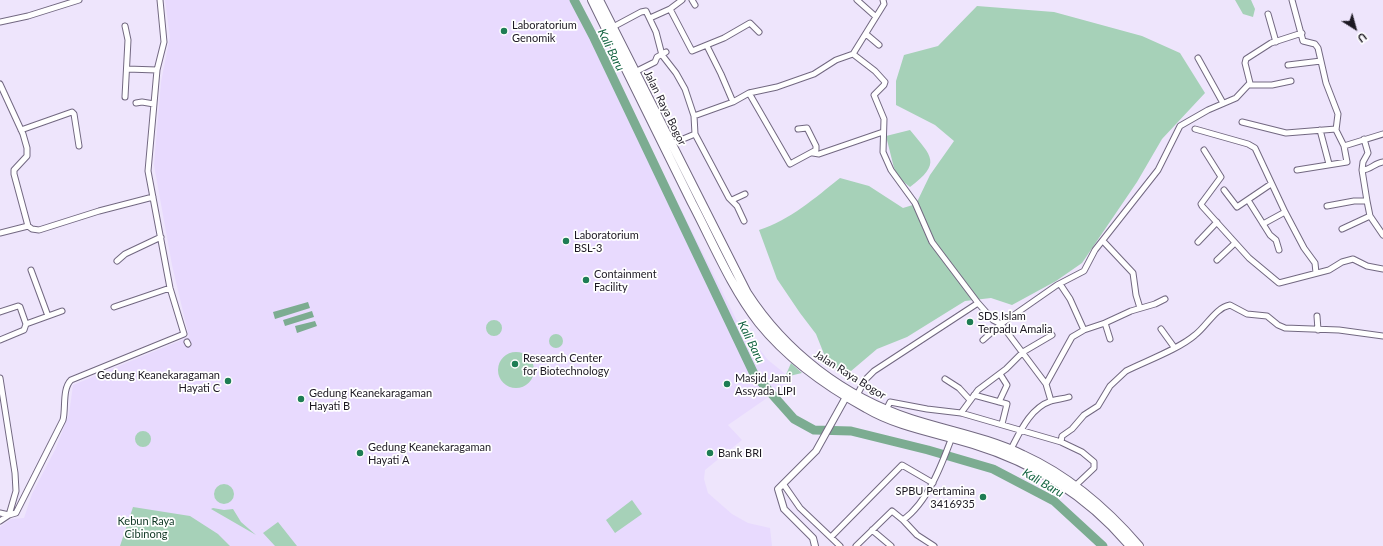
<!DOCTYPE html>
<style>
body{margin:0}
#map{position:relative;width:1383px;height:546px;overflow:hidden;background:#eee5fc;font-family:Lato,sans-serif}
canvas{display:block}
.north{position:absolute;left:1335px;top:8px;width:40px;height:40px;-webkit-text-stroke:3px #fff;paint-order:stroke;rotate:143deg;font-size:11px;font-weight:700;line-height:16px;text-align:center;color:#1d1923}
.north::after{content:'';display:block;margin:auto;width:14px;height:18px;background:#1d1923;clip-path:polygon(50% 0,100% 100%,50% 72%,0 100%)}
</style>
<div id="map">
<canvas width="1383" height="546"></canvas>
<div class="north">U</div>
</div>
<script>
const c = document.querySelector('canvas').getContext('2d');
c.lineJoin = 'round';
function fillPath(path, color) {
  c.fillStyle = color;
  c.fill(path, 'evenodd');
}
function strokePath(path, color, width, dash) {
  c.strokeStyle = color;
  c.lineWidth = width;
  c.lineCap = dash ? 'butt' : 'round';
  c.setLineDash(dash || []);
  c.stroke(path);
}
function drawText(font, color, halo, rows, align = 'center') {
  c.font = font + ' Lato,sans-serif';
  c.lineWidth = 3.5;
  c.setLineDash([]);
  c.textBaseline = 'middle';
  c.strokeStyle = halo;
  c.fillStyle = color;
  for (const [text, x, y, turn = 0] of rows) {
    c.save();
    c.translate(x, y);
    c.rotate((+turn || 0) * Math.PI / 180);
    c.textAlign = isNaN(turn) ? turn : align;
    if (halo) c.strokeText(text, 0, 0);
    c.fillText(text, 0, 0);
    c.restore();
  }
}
fillPath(new Path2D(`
 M165 0H576L736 319 768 360 793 380 728 425 742 440 705 470 704 479 708 493 732 514 748 523 770 528 772 546H0V527L11 519 24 518 32 494 56 448 69 414 73 385 189 337 172 265 154 165 161 82 170 37Z`), '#e8dafe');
fillPath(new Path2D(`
 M1235 0H1251L1255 9 1253 17 1243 14Z
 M977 6 1054 12 1142 36 1180 53 1205 93 1162 139 1137 182 1082 263 1056 281 1012 305 991 298 965 301 907 337 877 349 844 377 824 354 816 334 800 313 777 279 759 230C790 220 815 198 840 178L869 186 903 208 916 204 930 175 954 141 935 125 896 105V81L904 55 938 46Z
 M910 130C932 157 942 163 910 187L896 176 886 136Z
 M486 328a8 8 0 1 1 16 0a8 8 0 1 1-16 0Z
 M549 341a7 7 0 1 1 14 0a7 7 0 1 1-14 0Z
 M498 370a18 18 0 1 1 36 0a18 18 0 1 1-36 0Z
 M791 363 802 373 785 377Z
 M135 439a8 8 0 1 1 16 0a8 8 0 1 1-16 0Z
 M214 494a10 10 0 1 1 20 0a10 10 0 1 1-20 0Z
 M632 500 642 514 615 533 606 520Z
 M133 507 190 516 218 534 230 546H120Z
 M213 508 224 510 233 509 241 522 256 535 211 509Z
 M278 522 297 546H275L263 533Z`), '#a6d1b8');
fillPath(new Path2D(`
 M308 302 310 308 275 319 273 312Z
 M312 311 314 317 285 326 283 320Z
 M315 321 317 326 297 333 295 326Z`), '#7cac91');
strokePath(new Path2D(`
 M574 0 594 38 754 374 794 419 814 430 851 431 928 450 993 469 1054 501 1103 546`), '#7cac91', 9);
const minor = new Path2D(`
 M692 0 695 5
 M857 0 875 16
 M1292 0 1303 41 1315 44 1318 48 1326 83 1338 114 1336 130 1344 146 1347 162 1297 170
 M670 9 692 51 724 38 750 23 759 32
 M1268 14 1276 42
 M650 18 670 9 682 0
 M0 22 28 16 79 0
 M125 26 128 40 125 97
 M613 27 641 12 646 11 656 32 662 55 676 73 685 89 694 116
 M866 34 879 45
 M707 46 721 74 733 102
 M853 54 884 4 883 0
 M1198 58 1223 103
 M1288 65 1321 61
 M127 69 157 70
 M635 72 655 62 657 57 666 52
 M0 84 23 134 27 148V156L14 170V174L28 226 32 229 39 230 99 211 153 197
 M1250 85H1272L1291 81
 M749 93 790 164 816 150V146L807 128 798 129
 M136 103 142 102 154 104
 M1242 122 1286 133 1336 129
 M1195 129 1248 144 1255 148 1285 212 1304 248 1315 263 1316 273
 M21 130 72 112 74 114 79 146
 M1320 130 1329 164
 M695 134 729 198 737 206 744 221
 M1364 139 1368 153 1363 162 1362 170 1367 201
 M671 144 695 134 694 116 733 102 749 93 777 87 814 74 836 60 853 54 875 71 885 82 884 85 874 95 884 119 883 152 891 170 915 203 932 242 978 303
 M1344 146 1383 134
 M1204 150 1221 177 1201 204 1202 206 1249 258 1279 283 1329 270 1342 262 1353 259 1367 266 1383 269
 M813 153 819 154 883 132
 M1362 170C1371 170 1374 163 1383 162
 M1224 190 1237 207 1271 184
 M732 200 745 194
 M1248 200 1270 235 1276 240 1279 250
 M1327 206 1354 201H1367L1370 216 1342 229
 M1370 216 1383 235
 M1263 224 1285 212
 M0 233 28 226
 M1103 241 1133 273 1136 295 1140 308
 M1198 242 1217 222
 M1217 260 1235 243
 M117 261 125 254 161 237
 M31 270 48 316
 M1060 284 1070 299 1084 330
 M114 307 170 288
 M0 312 18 306 20 307 26 324
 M1317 316 1318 330
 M1105 323 1131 311 1155 304 1165 299
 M1161 329 1174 347
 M0 340 24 330 26 324 62 311
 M983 340 1001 324 1046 384 1051 401
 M187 342 188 344
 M0 378 15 473 16 491 9 515 0 521
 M945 379 959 388 970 400
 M1046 384 1072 337 1084 330 1105 323 1110 339
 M857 395 865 380 874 371 978 303 993 320 1001 324 1057 285 1084 271 1095 250 1158 170 1180 126 1208 110 1236 98 1250 83 1245 63 1246 59 1271 43 1302 33
 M974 395 1007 404 1002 424
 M999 402 1007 385 1000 374
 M886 410 890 402 927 409 961 413 1061 442
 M961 413 978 390 1006 369 1023 352 1052 335
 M1011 449C1020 432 1030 408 1051 401 1057 399 1063 399 1069 397
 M784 485 800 508 840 546
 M1075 486 1094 468V462L1082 452 1061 442 1062 436 1072 429 1084 415 1098 406 1110 386 1126 371C1146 361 1179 349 1195 335 1207 326 1215 308 1230 305L1247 314 1267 316 1278 325 1285 328 1339 330 1383 336
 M0 513 9 515 16 513 63 420C66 408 62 389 71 380L184 334 170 288 148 171 157 70 164 42 160 0
 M903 520 917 535 934 546
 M872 530 891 546
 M831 537 902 465 933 483
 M856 546 892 511 903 520C928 502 942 464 952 437`);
const tertiary = new Path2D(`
 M815 546 813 538 784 509 778 489 816 451 846 397`);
const trunk = new Path2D(`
 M592 0C625 68 659 136 692 203 713 243 731 287 759 323 788 359 826 386 866 408 898 427 938 433 973 444 1035 463 1088 496 1130 546
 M599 0 747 293C785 352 844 397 911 419 948 431 988 438 1023 455 1067 475 1107 509 1139 546`);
strokePath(minor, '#726881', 7);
strokePath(tertiary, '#726881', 8);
strokePath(trunk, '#726881', 10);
strokePath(minor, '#fff', 5);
strokePath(tertiary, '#fff', 6);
strokePath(trunk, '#fff', 8);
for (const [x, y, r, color] of [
 [504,31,4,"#1e7d54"],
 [566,241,4,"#1e7d54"],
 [586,280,4,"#1e7d54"],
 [970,322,4,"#1e7d54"],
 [515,364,4,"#1e7d54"],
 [228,381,4,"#1e7d54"],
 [727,384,4,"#1e7d54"],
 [301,399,4,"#1e7d54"],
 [360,453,4,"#1e7d54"],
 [710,453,4,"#1e7d54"],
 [983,497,4,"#1e7d54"]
]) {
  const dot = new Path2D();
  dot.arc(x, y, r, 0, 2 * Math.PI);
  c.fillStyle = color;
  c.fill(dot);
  strokePath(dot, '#fff', 1.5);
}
drawText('11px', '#1d1923', '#fff', [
 ["Laboratorium",512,25],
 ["Genomik",512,38],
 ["Laboratorium",574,235],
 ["BSL-3",574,248],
 ["Containment",594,274],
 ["Facility",594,287],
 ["SDS Islam",978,316],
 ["Terpadu Amalia",978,329],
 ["Research Center",523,358],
 ["for Biotechnology",523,371],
 ["Gedung Keanekaragaman",220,375,"right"],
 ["Hayati C",220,388,"right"],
 ["Masjid Jami",735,378],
 ["Assyada LIPI",735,391],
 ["Gedung Keanekaragaman",309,393],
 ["Hayati B",309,406],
 ["Gedung Keanekaragaman",368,447],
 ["Hayati A",368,460],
 ["Bank BRI",718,453],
 ["SPBU Pertamina",975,491,"right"],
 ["3416935",975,504,"right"]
], 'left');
drawText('11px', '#1d1923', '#fff', [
 ["Jalan Raya Bogor",665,108,64],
 ["Jalan Raya Bogor",850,375,32]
]);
drawText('11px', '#0e3623', '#fff', [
 ["Kebun Raya",146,521],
 ["Cibinong",146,534]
]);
drawText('italic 12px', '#186745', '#fff', [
 ["Kali Baru",611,50,64],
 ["Kali Baru",751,342,64],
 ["Kali Baru",1043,483,30]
]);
</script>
